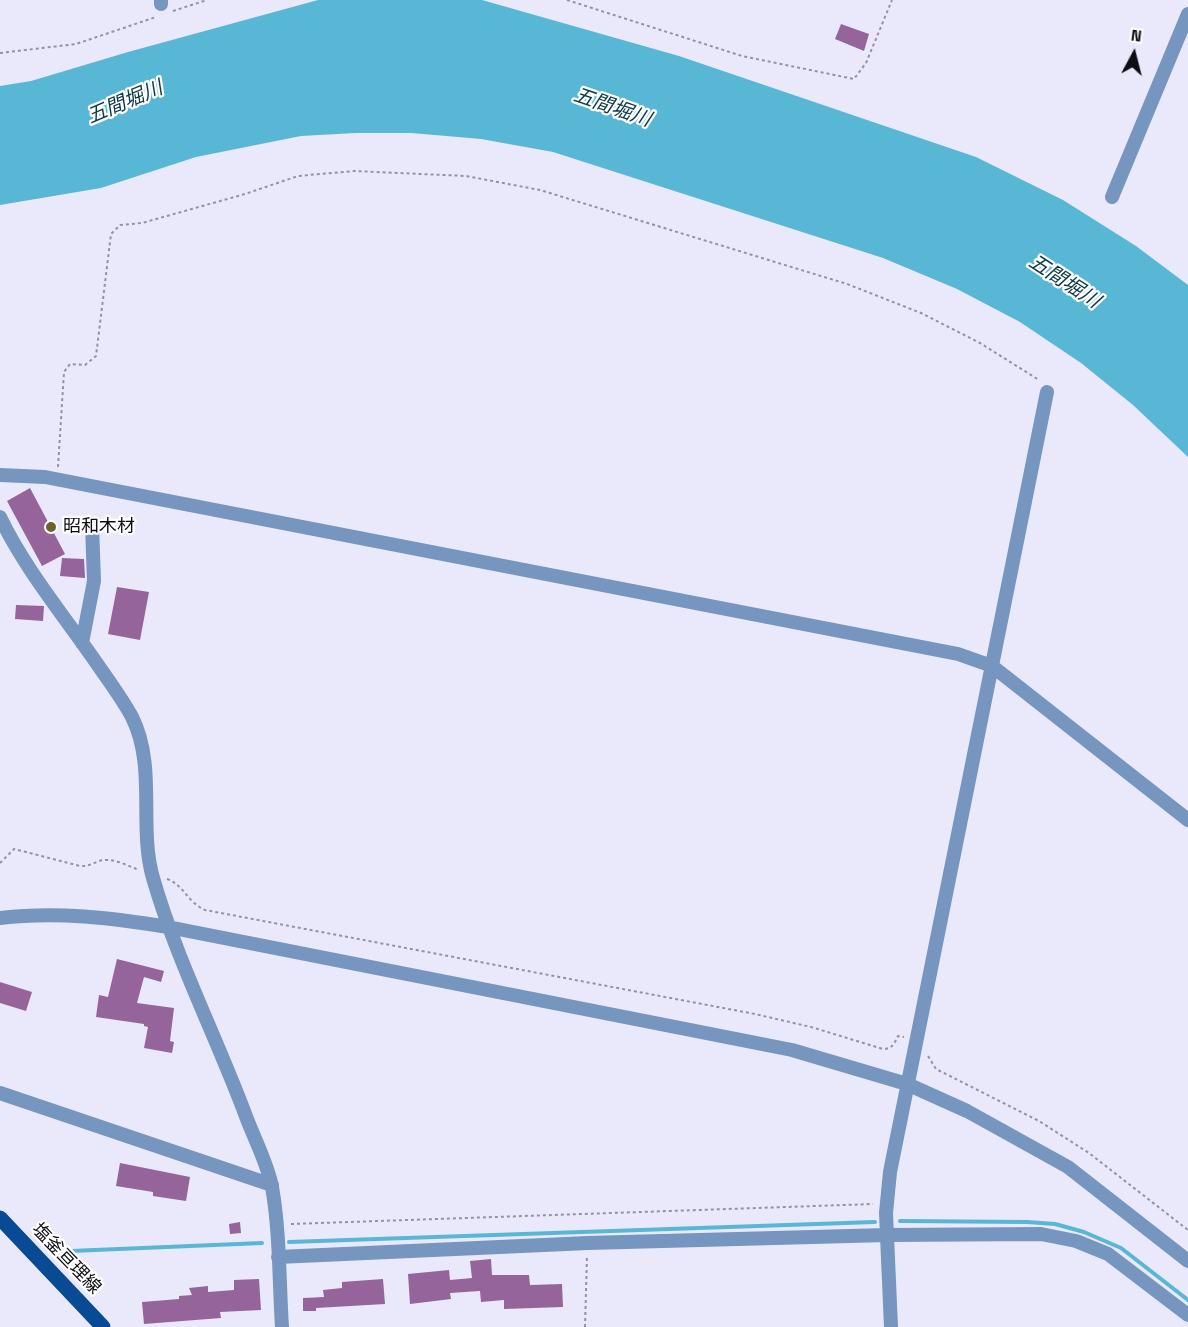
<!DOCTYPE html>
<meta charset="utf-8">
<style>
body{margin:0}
#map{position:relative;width:1188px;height:1327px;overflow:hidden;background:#eae9fc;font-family:"Space Grotesk",sans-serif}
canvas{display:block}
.north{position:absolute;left:1104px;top:24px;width:60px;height:60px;-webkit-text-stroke:4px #fff;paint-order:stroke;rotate:7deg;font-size:16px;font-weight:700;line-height:24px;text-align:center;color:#0e0d14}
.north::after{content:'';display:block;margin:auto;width:21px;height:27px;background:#0e0d14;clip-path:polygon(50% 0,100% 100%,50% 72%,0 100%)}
</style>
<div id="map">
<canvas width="1188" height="1327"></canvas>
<div class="north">N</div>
</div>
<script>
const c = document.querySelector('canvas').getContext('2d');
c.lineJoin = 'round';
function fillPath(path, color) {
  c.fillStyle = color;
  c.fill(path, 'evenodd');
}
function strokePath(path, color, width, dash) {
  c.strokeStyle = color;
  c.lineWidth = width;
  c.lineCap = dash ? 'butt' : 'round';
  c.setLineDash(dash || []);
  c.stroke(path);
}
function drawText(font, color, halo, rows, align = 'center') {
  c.font = font + ' "Space Grotesk","Noto Sans JP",sans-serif';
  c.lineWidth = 4.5;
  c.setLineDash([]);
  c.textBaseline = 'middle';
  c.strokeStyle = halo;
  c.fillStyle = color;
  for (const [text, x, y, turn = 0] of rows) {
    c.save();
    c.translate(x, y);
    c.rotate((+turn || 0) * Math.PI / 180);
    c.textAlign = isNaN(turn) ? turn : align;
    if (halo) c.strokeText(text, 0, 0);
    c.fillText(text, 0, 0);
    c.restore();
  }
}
fillPath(new Path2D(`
 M318 0H482L679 56 976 157 1063 200 1136 246 1188 285V457L1133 405 1081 363 1020 322 957 289 883 258 553 152 481 139 411 133H356L301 136 196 157 101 188 0 205V86L31 81 128 52Z`), '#59b7d6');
strokePath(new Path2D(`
 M900 1221 1027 1222 1055 1224 1084 1232 1121 1248 1188 1300
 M289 1242 875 1222
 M71 1251 262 1243`), '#59b7d6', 4);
fillPath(new Path2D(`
 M841 24 869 34 864 51 835 39Z
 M30 488 65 554 42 566 7 501Z
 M62 558 84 559 85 578 60 576Z
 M117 587 149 592 140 640 108 634Z
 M16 605 44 606 43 621 15 619Z
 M117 959 164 971 161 982 144 977 137 1003 174 1008 170 1041 174 1042 172 1053 144 1048 148 1027 144 1026V1024L96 1017 99 995 108 997Z
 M0 982 32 992 26 1011 0 1003Z
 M120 1163 190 1177 186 1201 153 1196V1192L116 1186Z
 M240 1222 241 1233 230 1234 229 1224Z
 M491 1259 492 1275H529L530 1285 562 1284 563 1307 504 1309V1300L481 1302 480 1291 450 1293 451 1299 410 1304 408 1274 449 1270 450 1280 472 1278 470 1261Z
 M259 1279 261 1310 220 1312 221 1318 144 1324 142 1302 179 1299V1296L192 1295 189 1288 208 1286V1292L234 1290V1280Z
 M383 1279 385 1304 316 1308V1311H303V1298L324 1297 323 1290 342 1288V1282Z`), '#94649b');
strokePath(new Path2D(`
 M567 0 742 56 854 79 866 63 892 0
 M173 11 207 0
 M0 53 76 44 156 17
 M58 467 64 372 70 364 85 365 96 356 111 234 120 225 142 223 245 194 298 176 354 171 466 176 540 190 847 284 921 313 980 343 1039 380
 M0 863 14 849 80 866C90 867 95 861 104 860 116 859 128 866 139 870
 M167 879C184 885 186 901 205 910L755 1014 811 1027 883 1049C892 1049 894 1044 898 1036L904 1037
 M928 1056 936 1069 1039 1121 1089 1153 1188 1230
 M291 1224 873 1204
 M585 1327 587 1255`), '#9392a1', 2, [3, 3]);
strokePath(new Path2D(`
 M161 0V4
 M1112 197 1188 14
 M0 475 45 477 958 654 992 666 1188 820
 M0 517C26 571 66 618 100 668 111 684 123 700 132 717 157 767 138 826 153 878 177 961 217 1038 247 1119 255 1140 268 1165 272 1187 280 1232 279 1281 282 1327
 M82 643 94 581 92 525
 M0 918C57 911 112 918 168 927L792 1050 907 1084 967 1111 1068 1167 1188 1261
 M0 1093 272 1185
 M278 1257 588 1243 887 1235 1041 1234 1076 1241 1108 1254 1188 1315
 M891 1327 886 1213 890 1172 1047 392`), '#7695bf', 14);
strokePath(new Path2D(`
 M0 1218 103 1327`), '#084b94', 15);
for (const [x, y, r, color] of [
 [51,527,6,"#6f622f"]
]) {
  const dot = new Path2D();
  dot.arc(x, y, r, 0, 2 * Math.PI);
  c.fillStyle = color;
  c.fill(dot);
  strokePath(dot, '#fff', 2);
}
drawText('18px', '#0e0d14', '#fff', [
 ["昭和木材",63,527]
], 'left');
drawText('18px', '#0e0d14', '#fff', [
 ["塩釜亘理線",66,1259,46]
]);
drawText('italic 20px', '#0d3946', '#fff', [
 ["五間堀川",125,103,-23],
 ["五間堀川",612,108,19],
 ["五間堀川",1064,282,33]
]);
</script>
